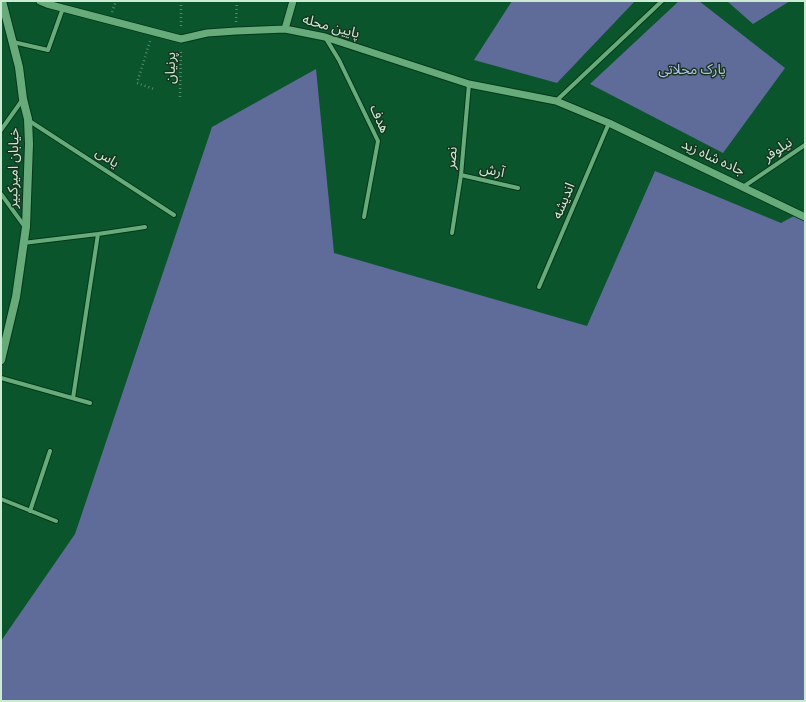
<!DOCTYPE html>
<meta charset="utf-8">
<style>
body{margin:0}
#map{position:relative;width:806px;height:702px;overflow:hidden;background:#0b552c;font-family:"Archivo Narrow",sans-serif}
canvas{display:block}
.frame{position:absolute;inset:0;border:2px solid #cbecd2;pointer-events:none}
</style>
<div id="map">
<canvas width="806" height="702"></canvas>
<div class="frame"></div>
</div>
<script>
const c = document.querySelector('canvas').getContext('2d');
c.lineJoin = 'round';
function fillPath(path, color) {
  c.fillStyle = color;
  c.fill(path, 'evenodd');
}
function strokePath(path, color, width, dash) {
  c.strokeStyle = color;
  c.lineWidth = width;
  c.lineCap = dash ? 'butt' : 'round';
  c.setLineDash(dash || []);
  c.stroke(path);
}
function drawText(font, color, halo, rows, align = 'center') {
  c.font = font + ' "Archivo Narrow","Noto Sans Arabic",sans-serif';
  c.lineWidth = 3;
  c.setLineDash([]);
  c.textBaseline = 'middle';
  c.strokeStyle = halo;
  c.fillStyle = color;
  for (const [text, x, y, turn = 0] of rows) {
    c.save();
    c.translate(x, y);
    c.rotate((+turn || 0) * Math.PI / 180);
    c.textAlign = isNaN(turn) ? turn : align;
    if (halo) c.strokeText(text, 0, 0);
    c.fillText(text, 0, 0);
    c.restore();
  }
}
fillPath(new Path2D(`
 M512 1H635L557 83 474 60Z
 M679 1H699L785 68 723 153 590 84Z
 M727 1H790L753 24Z
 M316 69 334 253 587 326 655 171 781 223 805 210V701H1V641L75 534 212 127Z`), '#5f6b99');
const minor = new Path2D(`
 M325 37 339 60 378 141 364 217
 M13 42 48 50 63 8
 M556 101 662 1
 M28 120 174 215
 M1 130 23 99
 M461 175 518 188
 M743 187 805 145
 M1 194 25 227
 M452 233 461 175 469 84
 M23 243 98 234
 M539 287 609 123
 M1 378 90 403
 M73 398 98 234 145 227
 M1 499 56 521
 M30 511 50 451`);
const tertiary = new Path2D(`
 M40 1 47 4 181 39 207 33 236 31 285 29 325 37 469 84 556 101 609 123 805 217
 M285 29 293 1`);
const secondary = new Path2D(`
 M1 360 16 297 26 227 29 144 28 119 23 99 19 67 2 1`);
strokePath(minor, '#003819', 6);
strokePath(tertiary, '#003819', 9);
strokePath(secondary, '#003819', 10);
strokePath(new Path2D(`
 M181 1V29
 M112 12 116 1
 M236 22 237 1
 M150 41 137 83 154 89
 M180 97 181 50`), '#528d6a', 2.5, [1, 3]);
strokePath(minor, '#68ab7b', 4);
strokePath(tertiary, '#68ab7b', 7);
strokePath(secondary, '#68ab7b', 8);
drawText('14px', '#cbecd2', '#183421', [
 ["پایین محله",331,27,15],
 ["پرنیان",171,68,-89],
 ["هدف",379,119,66],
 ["نیلوفر",778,150,-34],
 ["یاس",107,158,33],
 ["نصر",452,158,-85],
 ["جاده شاه زید",713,158,25],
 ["خیابان امیرکبیر",14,168,-89],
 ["آرش",492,171,12],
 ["اندیشه",564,201,-67]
]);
drawText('14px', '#b8c4ee', '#183421', [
 ["پارک محلاتی",692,70]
]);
</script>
